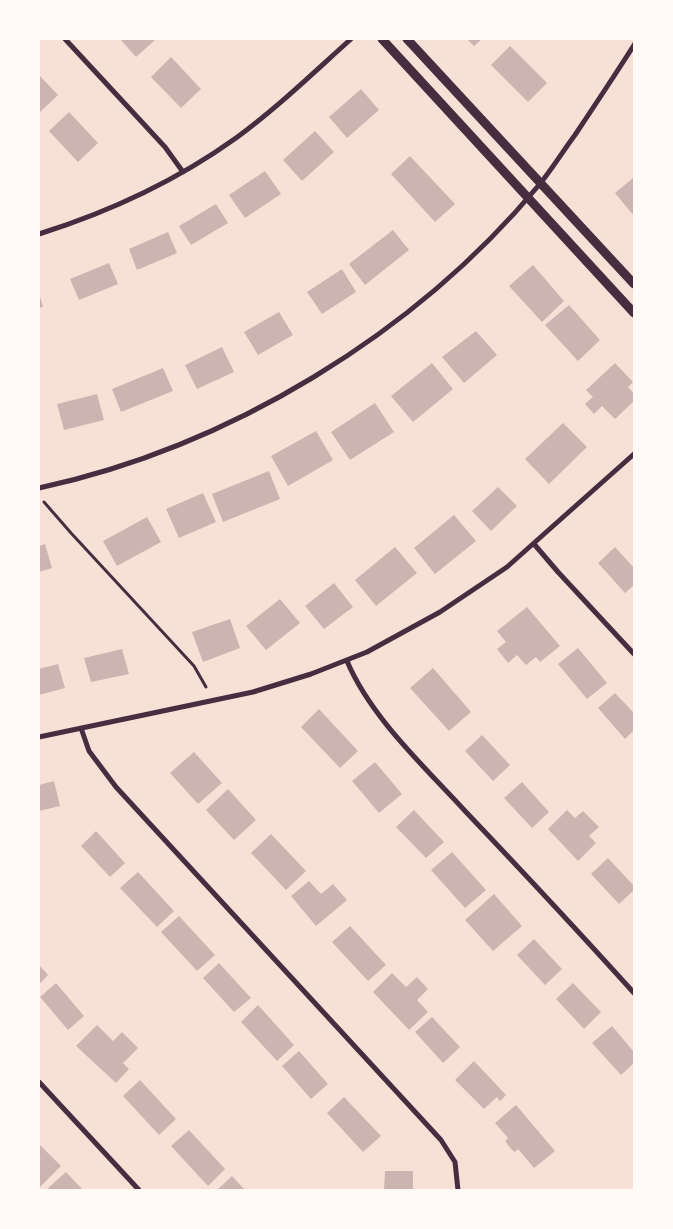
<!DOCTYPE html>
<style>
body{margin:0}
#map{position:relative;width:673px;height:1229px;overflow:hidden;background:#f7e1d7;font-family:"DM Sans",sans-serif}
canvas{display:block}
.frame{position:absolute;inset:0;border:40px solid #fffaf5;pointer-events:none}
</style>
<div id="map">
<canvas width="673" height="1229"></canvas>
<div class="frame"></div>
</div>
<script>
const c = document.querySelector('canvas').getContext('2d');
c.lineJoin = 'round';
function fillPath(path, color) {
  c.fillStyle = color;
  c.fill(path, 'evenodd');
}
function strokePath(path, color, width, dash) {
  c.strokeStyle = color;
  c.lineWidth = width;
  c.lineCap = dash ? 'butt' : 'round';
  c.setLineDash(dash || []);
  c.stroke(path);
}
fillPath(new Path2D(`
 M120 39H154L155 40 136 57Z
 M467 39H482L474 46Z
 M510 46 547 83 528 102 491 65Z
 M171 57 201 89 181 108 151 77Z
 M39 75 58 95 39 113Z
 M361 89 379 110 347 138 329 117Z
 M69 112 98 143 78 162 49 131Z
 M315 131 334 152 302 181 283 160Z
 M410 156 455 204 435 222 391 174Z
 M265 171 281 194 245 218 229 195Z
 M633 178 634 180V216L615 193Z
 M216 204 228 223 191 245 179 226Z
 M393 230 409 250 365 285 349 264Z
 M168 232 177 253 137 270 129 249Z
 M109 263 118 284 79 300 70 279Z
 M533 265 564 301 542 322 509 286Z
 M342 269 356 292 322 314 307 292Z
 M39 293 43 307 39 308Z
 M569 305 600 340 578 361 545 325Z
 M279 312 293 335 258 355 244 332Z
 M476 331 497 355 464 383 442 357Z
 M222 347 234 372 197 389 185 365Z
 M432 363 453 389 413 422 391 396Z
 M615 363 633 382 628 387 634 394V401L615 419 602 406 594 414 585 404 593 397 586 390Z
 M163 368 173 391 121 412 112 389Z
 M97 394 104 420 64 430 57 404Z
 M375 403 394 432 350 460 331 432Z
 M563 423 587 447 549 484 525 459Z
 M316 431 333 460 288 486 271 456Z
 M269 471 280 499 223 522 212 494Z
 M498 487 517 506 491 531 472 511Z
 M203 493 216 522 179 538 166 509Z
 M454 515 476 541 435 574 414 548Z
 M147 517 161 542 117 566 103 541Z
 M45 544 52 568 39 572V546Z
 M395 547 417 573 376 606 355 580Z
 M615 547 634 568V585L625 593 598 563Z
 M334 583 353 607 324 629 305 606Z
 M280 599 300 623 266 650 246 626Z
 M527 607 560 646 540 662 536 657 526 665 517 655 508 663 497 649 506 642 497 631Z
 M230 619 240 648 203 662 192 632Z
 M578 648 607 683 587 699 558 664Z
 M122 649 129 674 91 682 84 658Z
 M58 664 65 688 39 695V669Z
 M433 668 471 712 449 731 410 688Z
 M615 693 634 713V730L625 739 598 708Z
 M319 709 358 751 340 768 301 727Z
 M482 735 510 765 493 781 465 751Z
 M194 752 222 783 198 804 170 773Z
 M375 762 402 794 379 813 352 781Z
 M54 781 60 806 39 811V785Z
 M522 782 549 812 532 828 504 798Z
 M228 789 256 820 234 840 206 810Z
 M414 810 444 842 426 858 396 827Z
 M567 810 575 818 583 811 599 827 589 836 596 843 578 861 548 829Z
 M96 831 125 863 110 877 81 846Z
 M271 834 306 871 286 890 251 853Z
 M452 852 486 890 465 908 431 870Z
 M608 858 634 886V890L619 904 591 874Z
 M138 872 174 911 157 927 120 888Z
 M309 881 321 894 333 884 347 900 316 926 291 896Z
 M494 894 522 926 493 951 465 920Z
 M179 916 215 955 197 971 161 932Z
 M350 926 386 965 368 981 332 942Z
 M534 939 562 969 545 985 517 955Z
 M219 963 251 998 234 1012 203 978Z
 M39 965 48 975 39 984Z
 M392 973 406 987 417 977 428 989 417 1000 428 1012 409 1030 373 992Z
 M56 983 84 1016 68 1030 40 997Z
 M573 983 601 1012 584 1029 556 999Z
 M258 1005 294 1045 277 1061 241 1022Z
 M432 1017 460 1047 443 1063 415 1032Z
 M97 1025 113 1041 122 1032 138 1048 123 1063 129 1069 116 1083 76 1046Z
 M612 1026 634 1052V1063L621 1075 592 1043Z
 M299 1051 328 1084 311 1099 282 1066Z
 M474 1061 506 1095 500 1101 497 1097 484 1109 455 1080Z
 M140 1080 176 1119 159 1135 123 1096Z
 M344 1097 381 1136 363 1152 327 1113Z
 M516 1105 555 1151 534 1168 518 1149 515 1152 511 1149 505 1141 508 1138 495 1123Z
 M189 1130 225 1169 208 1186 171 1146Z
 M39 1144 61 1166 39 1188Z
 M385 1171H413V1190H384Z
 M66 1172 83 1190H51L48 1188Z
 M232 1176 245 1190H217Z`), '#ccb4b1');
strokePath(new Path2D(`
 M44 502 71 533 194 666 206 687`), '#4a2c40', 3);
strokePath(new Path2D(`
 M65 39 165 147 183 172
 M39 234C109 212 176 181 236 138 277 108 313 73 351 39
 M39 488C229 447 415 334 539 185 552 169 563 151 575 135 595 105 615 75 634 45
 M534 544 558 572 634 654
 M347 661C371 718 425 767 466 812 523 872 579 932 634 993
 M81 728 89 751 116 787 441 1140 455 1162 458 1190
 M39 737 253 692 311 674 367 652 440 612 507 567 634 454
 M39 1082 139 1190`), '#4a2c40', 5);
strokePath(new Path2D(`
 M382 39 634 313
 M407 39 634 284`), '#4a2c40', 9);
</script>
